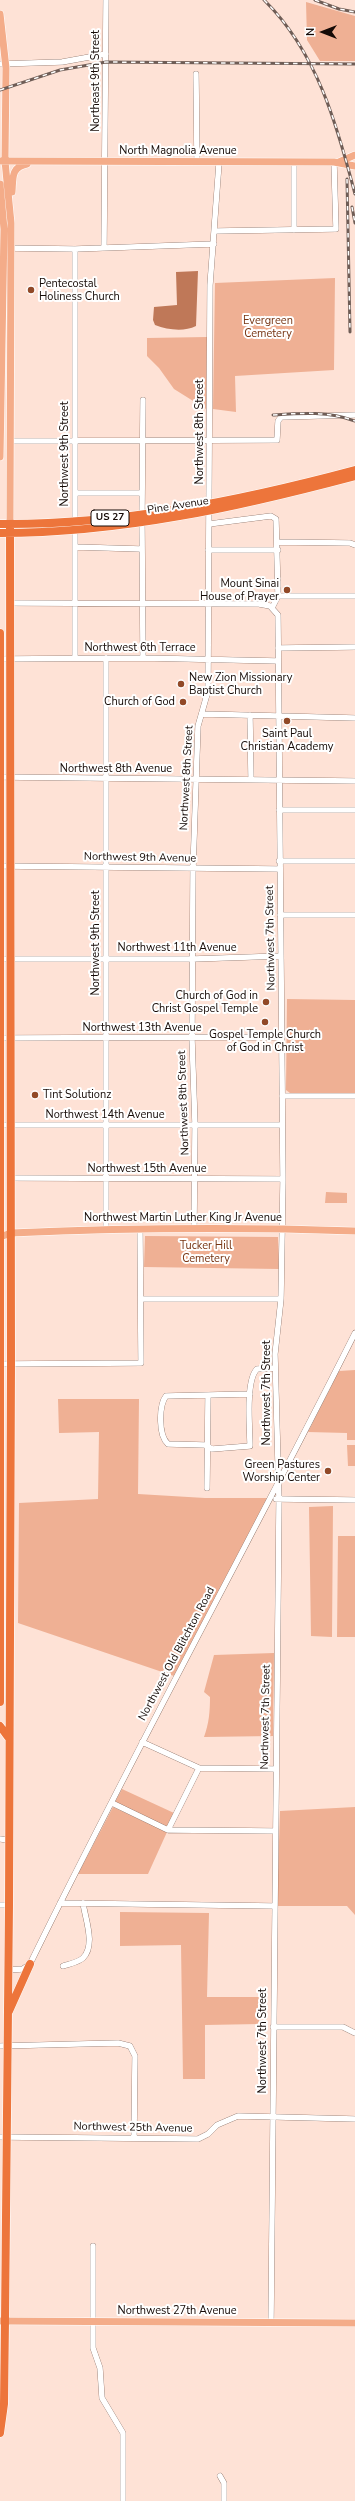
<!DOCTYPE html>
<style>
body{margin:0}
#map{position:relative;width:355px;height:2501px;overflow:hidden;background:#fee2d6;font-family:"Nunito Sans",sans-serif}
canvas{display:block}
.north{position:absolute;left:303px;top:12px;width:40px;height:40px;-webkit-text-stroke:3px #fff;paint-order:stroke;rotate:270deg;font-size:11px;font-weight:700;line-height:16px;text-align:center;color:#150a06}
.north::after{content:'';display:block;margin:auto;width:14px;height:18px;background:#150a06;clip-path:polygon(50% 0,100% 100%,50% 72%,0 100%)}
</style>
<div id="map">
<canvas width="355" height="2501"></canvas>
<div class="north">N</div>
</div>
<script>
const c = document.querySelector('canvas').getContext('2d');
c.lineJoin = 'round';
function fillPath(path, color) {
  c.fillStyle = color;
  c.fill(path, 'evenodd');
}
function strokePath(path, color, width, dash) {
  c.strokeStyle = color;
  c.lineWidth = width;
  c.lineCap = dash ? 'butt' : 'round';
  c.setLineDash(dash || []);
  c.stroke(path);
}
function drawText(font, color, halo, rows, align = 'center') {
  c.font = font + ' "Nunito Sans",sans-serif';
  c.lineWidth = 4;
  c.setLineDash([]);
  c.textBaseline = 'middle';
  c.strokeStyle = halo;
  c.fillStyle = color;
  for (const [text, x, y, turn = 0] of rows) {
    c.save();
    c.translate(x, y);
    c.rotate((+turn || 0) * Math.PI / 180);
    c.textAlign = isNaN(turn) ? turn : align;
    if (halo) c.strokeText(text, 0, 0);
    c.fillText(text, 0, 0);
    c.restore();
  }
}
fillPath(new Path2D(`
 M306 2 355 16V61H320L307 40Z
 M335 278 334 370 235 376 236 412 213 409 215 283Z
 M207 337 206 409 174 389 159 368 147 356V338Z
 M287 999 355 1000V1093H290L286 1090Z
 M326 1192 347 1193V1203H325Z
 M145 1236 278 1237 279 1269 144 1267Z
 M355 1370V1440H347V1433L308 1432 339 1371Z
 M58 1399H139L138 1494 205 1498H268L174 1676 18 1623 19 1503 98 1499 99 1432 59 1433Z
 M347 1445H355V1466H348Z
 M333 1506 332 1637 311 1636 309 1507Z
 M338 1536H355V1637H337Z
 M274 1653 273 1736 204 1737C209 1723 210 1712 210 1697L204 1692 214 1655Z
 M122 1789 174 1813 167 1827 115 1802Z
 M113 1807 167 1832 148 1874H78Z
 M355 1807V1915L347 1906H277L280 1811Z
 M120 1912 209 1913 207 1997H259V2024L205 2025V2079H183L181 1945 120 1946Z`), '#efb094');
fillPath(new Path2D(`
 M198 271 196 326C184 332 168 330 155 325L153 320 154 307 177 305 176 272Z`), '#bf7858');
const minor = new Path2D(`
 M0 64 62 62 106 54
 M196 74 197 162
 M294 230V162
 M216 231 336 229 334 162
 M0 248 75 249 214 244
 M104 248 106 0
 M75 249V658
 M10 441 277 440 278 421 281 417 355 415
 M75 493H142
 M142 515 143 400
 M142 523 143 658
 M209 524 271 516 276 519 278 596 272 608
 M278 542 350 543 355 545
 M75 547 141 549
 M208 550H278
 M278 596H355
 M10 603 259 604 270 606 278 615 283 1180 281 1299 275 1354 279 1501 271 2322
 M278 648 355 647
 M106 658V1229
 M1 659 143 658 278 661
 M203 714 355 718
 M250 715 251 779
 M0 777 355 781
 M279 810H355
 M279 861H355
 M0 866 279 869
 M280 915H355
 M0 959H193L281 956
 M1 1038 282 1037
 M282 1096H355
 M0 1125H282
 M11 1178 283 1179
 M194 1229 195 1125 192 1038 193 869 198 726 208 691 210 285 219 163
 M141 1299H281
 M1 1364 141 1363 140 1229
 M250 1394 166 1396C159 1405 158 1435 168 1444L205 1445 212 1449 250 1446C250 1430 245 1381 257 1369L275 1368
 M207 1488 208 1395
 M276 1499 355 1500
 M142 1742 199 1768 275 1769
 M112 1803 168 1830 275 1831
 M168 1830 199 1768
 M0 1839 9 1840
 M60 1903 274 1906
 M0 1905H9
 M63 1966C69 1964 79 1962 83 1958 96 1945 85 1918 83 1903
 M8 1970 23 1969 30 1964C134 1751 249 1544 355 1333
 M273 2027H343L355 2033
 M0 2046 118 2043 130 2046 135 2056 134 2137
 M0 2137 198 2139 208 2134 217 2125 238 2116 355 2119
 M93 2246V2348L100 2368 102 2398 123 2433V2501
 M220 2476 224 2483V2501`);
const major = new Path2D(`
 M0 14 6 68 5 161 11 223 10 525
 M0 161 334 162 355 166
 M339 162 355 155
 M0 184 4 229 0 457
 M12 192C13 178 11 167 27 164
 M0 1237 11 1233C126 1228 240 1227 355 1231
 M0 2321 355 2323`);
const highway = new Path2D(`
 M0 524C120 525 239 501 355 470
 M0 533C122 533 238 507 355 476
 M0 633V1702
 M0 1726 8 1737
 M9 2011 30 1964
 M0 2433 4 2404 5 2321 9 1905 11 1364 10 525`);
strokePath(minor, '#77594d', 6);
strokePath(major, '#fff', 8);
strokePath(highway, '#fff', 9);
strokePath(minor, '#fff', 5.5);
strokePath(major, '#f4ac89', 7);
strokePath(highway, '#ed753b', 8);
const rail = new Path2D(`
 M264 0C317 52 337 125 355 194
 M315 0 339 9 355 12
 M0 90 60 70 106 62 355 64
 M347 179 350 332
 M352 207 355 223
 M273 415C302 413 328 411 355 421`);
strokePath(rail, '#6f5d56', 3);
strokePath(rail, '#fff', 1.5, [4.5]);
for (const [x, y, r, color] of [
 [31,290,4,"#914927"],
 [287,590,4,"#914927"],
 [181,684,4,"#914927"],
 [183,702,4,"#914927"],
 [287,721,4,"#914927"],
 [266,1002,4,"#914927"],
 [265,1022,4,"#914927"],
 [35,1095,4,"#914927"],
 [328,1471,4,"#914927"]
]) {
  const dot = new Path2D();
  dot.arc(x, y, r, 0, 2 * Math.PI);
  c.fillStyle = color;
  c.fill(dot);
  strokePath(dot, '#fff', 1.5);
}
for (const [x, y, w] of [
 [110,518,38]
]) {
  const box = new Path2D();
  box.roundRect(x - w / 2, y - 8, w, 16, 3);
  c.fillStyle = '#fff';
  c.fill(box);
  strokePath(box, '#150a06', 1);
}
drawText('bold 10px', '#150a06', null, [
 ["US 27",110,518]
]);
drawText('11px', '#150a06', '#fff', [
 ["Northeast 9th Street",96,81,-90],
 ["North Magnolia Avenue",178,151],
 ["Northwest 8th Street",200,432,-90],
 ["Northwest 9th Street",65,454,-90],
 ["Pine Avenue",178,506,-9],
 ["Northwest 6th Terrace",140,648],
 ["Northwest 8th Avenue",116,769],
 ["Northwest 8th Street",187,778,-87],
 ["Northwest 9th Avenue",140,858,1],
 ["Northwest 7th Street",271,938,-91],
 ["Northwest 9th Street",96,943,-90],
 ["Northwest 11th Avenue",177,948],
 ["Northwest 13th Avenue",142,1028],
 ["Northwest 8th Street",184,1103,-92],
 ["Northwest 14th Avenue",105,1115],
 ["Northwest 15th Avenue",147,1169],
 ["Northwest Martin Luther King Jr Avenue",183,1218],
 ["Northwest 7th Street",267,1393,-90],
 ["Northwest Old Blitchton Road",177,1654,-62],
 ["Northwest 7th Street",266,1717,-89],
 ["Northwest 7th Street",263,2041,-90],
 ["Northwest 25th Avenue",133,2128,1],
 ["Northwest 27th Avenue",177,2311]
]);
drawText('11px', '#150a06', '#fff', [
 ["Pentecostal",39,284,"left"],
 ["Holiness Church",39,297,"left"],
 ["Mount Sinai",279,584],
 ["House of Prayer",279,597],
 ["New Zion Missionary",189,678,"left"],
 ["Baptist Church",189,691,"left"],
 ["Church of God",175,702],
 ["Saint Paul",287,734,"center"],
 ["Christian Academy",287,747,"center"],
 ["Church of God in",258,996],
 ["Christ Gospel Temple",258,1009],
 ["Gospel Temple Church",265,1035,"center"],
 ["of God in Christ",265,1048,"center"],
 ["Tint Solutionz",43,1095,"left"],
 ["Green Pastures",320,1465],
 ["Worship Center",320,1478]
], 'right');
drawText('11px', '#773412', '#fff', [
 ["Evergreen",268,321],
 ["Cemetery",268,334],
 ["Tucker Hill",206,1246],
 ["Cemetery",206,1259]
]);
</script>
